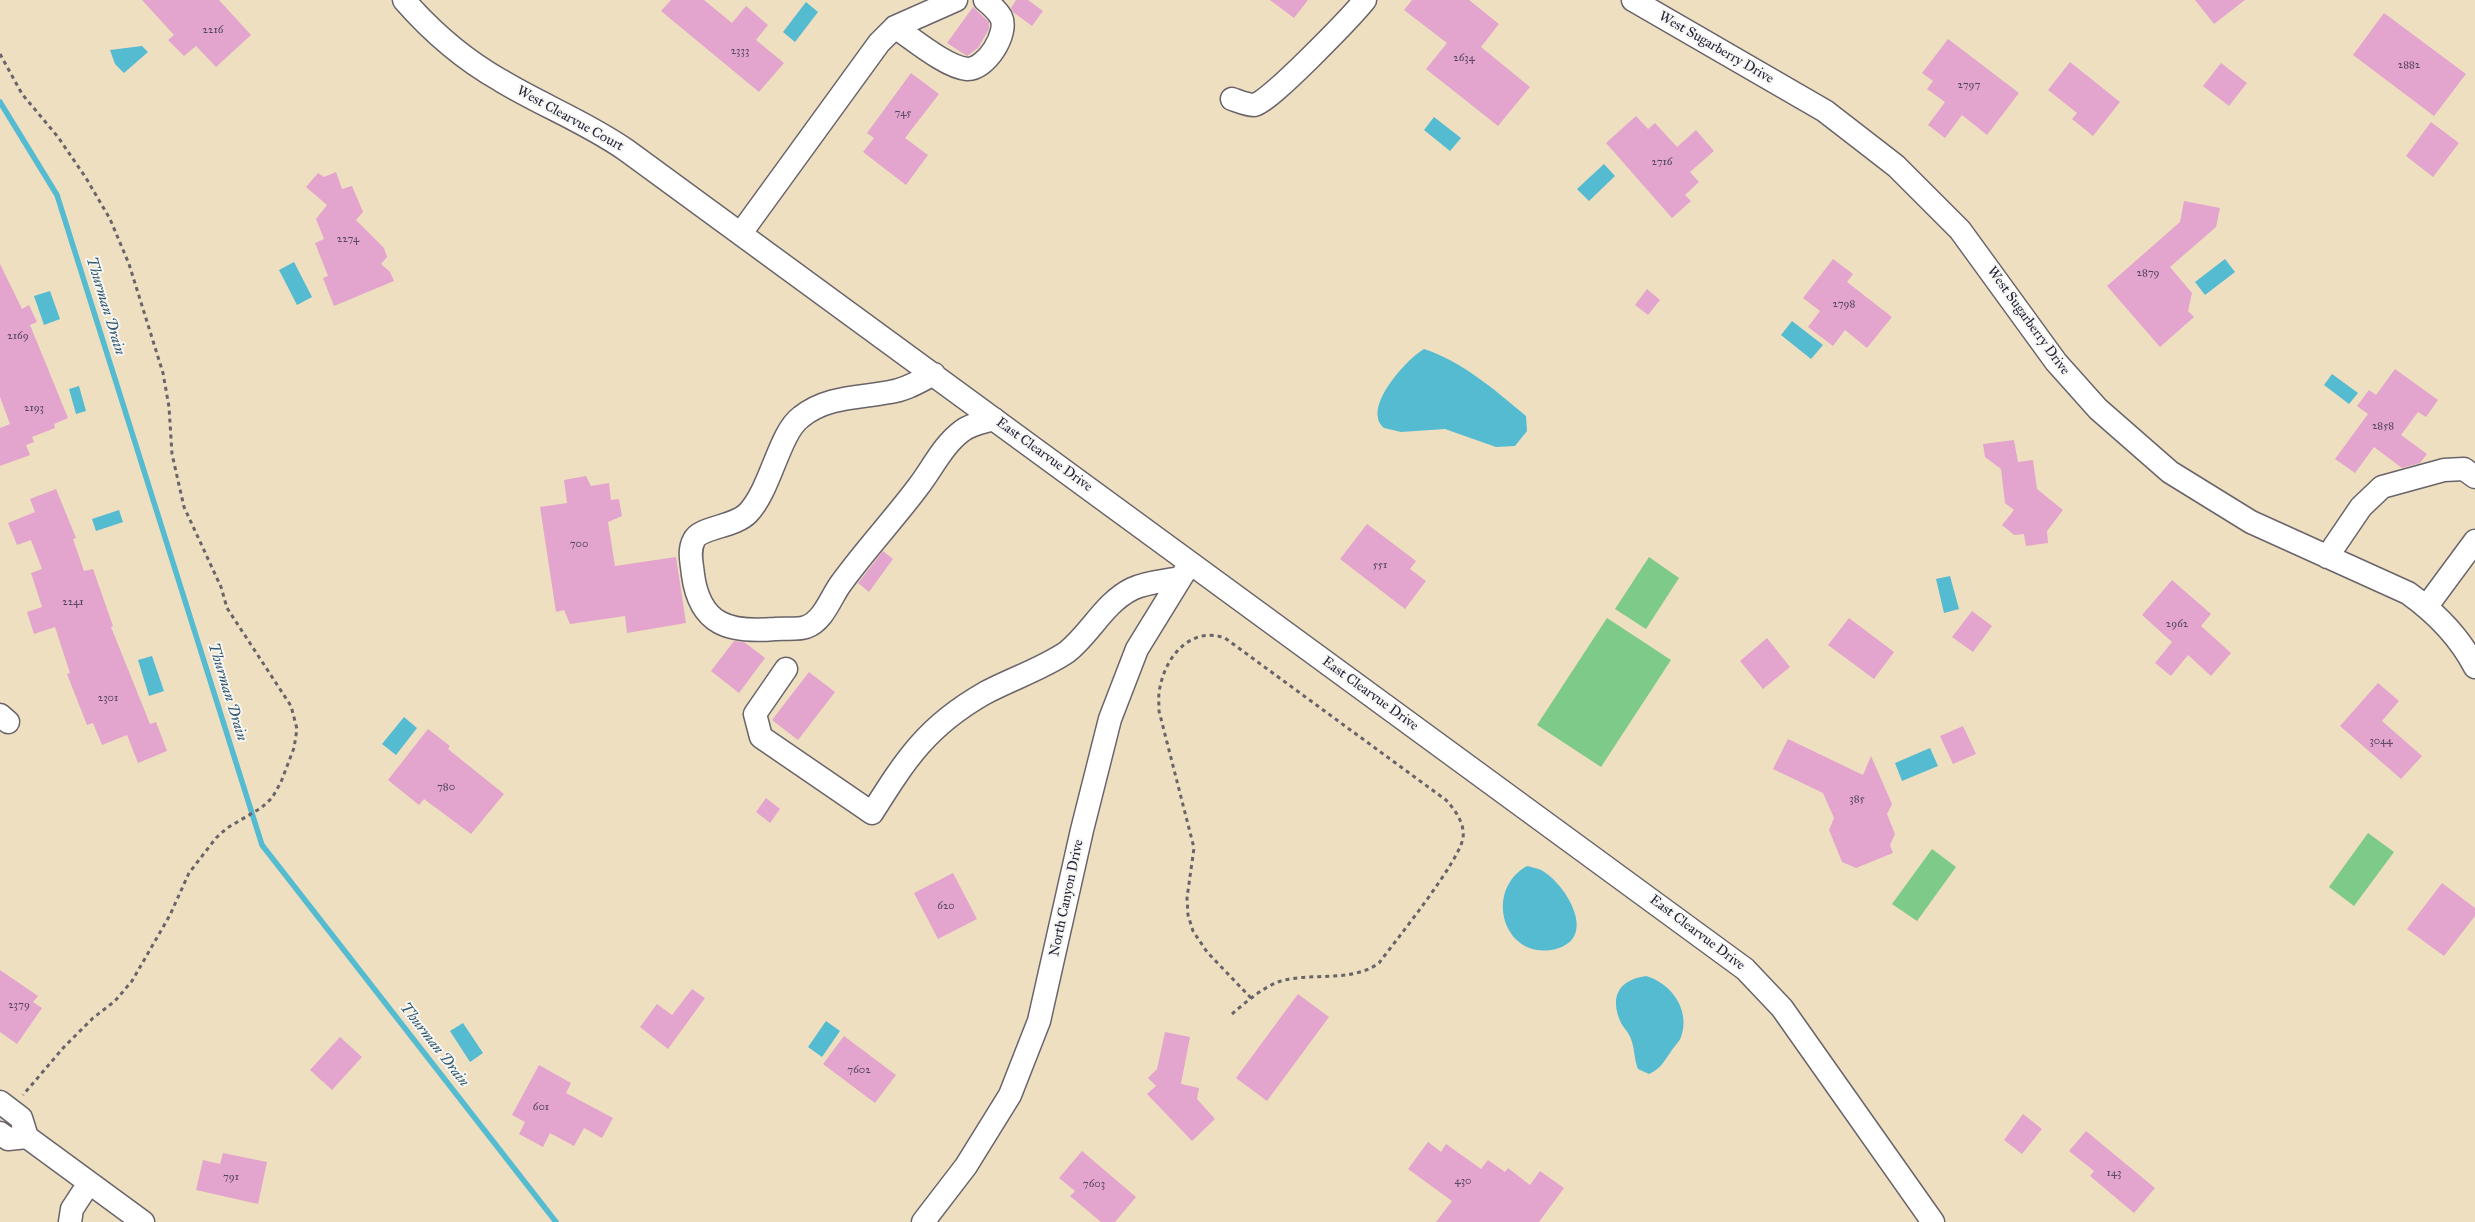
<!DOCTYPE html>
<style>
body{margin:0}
canvas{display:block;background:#eedfc0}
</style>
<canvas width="2475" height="1222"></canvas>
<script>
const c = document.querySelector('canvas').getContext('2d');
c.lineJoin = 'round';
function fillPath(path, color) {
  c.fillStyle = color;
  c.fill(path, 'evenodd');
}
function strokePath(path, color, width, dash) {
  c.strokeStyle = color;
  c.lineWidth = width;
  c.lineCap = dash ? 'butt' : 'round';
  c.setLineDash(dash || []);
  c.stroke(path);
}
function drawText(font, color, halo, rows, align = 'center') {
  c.font = font + ' "IM FELL Great Primer",serif';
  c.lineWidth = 4;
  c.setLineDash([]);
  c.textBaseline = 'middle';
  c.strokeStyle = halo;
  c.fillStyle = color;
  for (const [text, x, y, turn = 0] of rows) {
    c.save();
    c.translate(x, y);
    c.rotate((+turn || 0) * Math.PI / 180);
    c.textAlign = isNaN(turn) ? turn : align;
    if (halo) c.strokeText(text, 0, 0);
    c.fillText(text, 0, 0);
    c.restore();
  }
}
fillPath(new Path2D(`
 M1649 557 1679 578 1646 629 1615 609Z
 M1607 618 1671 660 1601 767 1537 725Z
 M2368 833 2394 852 2354 906 2329 887Z
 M1932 849 1956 867 1917 921 1892 904Z`), '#7dca89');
fillPath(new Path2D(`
 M806 2 818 12 795 42 783 32Z
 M142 46 148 52 124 73 115 64 110 50Z
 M1434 117 1461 138 1450 151 1424 130Z
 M1604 164 1615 176 1589 201 1577 189Z
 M2225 259 2235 272 2205 295 2195 282Z
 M294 262 312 297 297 305 279 270Z
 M50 291 60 319 44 325 34 296Z
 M1792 321 1823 345 1811 359 1781 335Z
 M1424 349C1463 362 1495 390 1526 416L1527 431 1515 446 1496 447 1445 429 1401 432 1384 428C1382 426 1378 422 1378 418 1373 397 1407 359 1424 349Z
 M2332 374 2358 393 2349 404 2324 385Z
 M79 386 86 411 76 414 69 389Z
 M119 510 123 522 96 531 92 519Z
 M1950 576 1959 609 1944 613 1936 579Z
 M152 656 164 691 149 696 138 660Z
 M404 717 417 728 396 755 382 744Z
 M1930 748 1938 766 1902 781 1895 763Z
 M1527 866C1531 867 1537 868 1541 870 1564 882 1598 935 1559 948 1506 965 1481 892 1527 866Z
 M1646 976C1671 983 1691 1010 1681 1037 1679 1042 1673 1048 1670 1053 1663 1063 1660 1069 1649 1074L1638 1069C1634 1059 1635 1050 1631 1039 1629 1033 1624 1028 1621 1023 1609 996 1619 980 1646 976Z
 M826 1021 840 1031 822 1057 808 1047Z
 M463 1023 483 1053 470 1062 450 1031Z`), '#54bbd1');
strokePath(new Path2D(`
 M0 102 57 195 262 845 556 1222`), '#54bbd1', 5.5);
fillPath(new Path2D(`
 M142 0H219L251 35 216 67 196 46 184 56 168 40 174 35Z
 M671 0H704L732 23 746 6 768 25 756 40 784 63 759 92 661 11Z
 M1016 0H1028L1043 11 1032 26 1013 12 1011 8Z
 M1270 0H1308L1294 18Z
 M1412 0H1469L1499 24 1481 47 1530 87 1498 126 1426 69 1447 43 1404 10Z
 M2195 0H2245L2214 24Z
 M973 7 989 22V29L978 48 967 56 947 43Z
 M2384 13 2466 74 2434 116 2353 55Z
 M1948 39 2019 93 1987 135 1962 115 1945 138 1928 125 1945 102 1927 89 1933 81 1922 73Z
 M2070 62 2120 102 2093 136 2072 119 2077 113 2048 90Z
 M2221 63 2247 83 2229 106 2203 86Z
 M911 73 939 94 905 138 928 155 906 185 863 152 874 138 867 133Z
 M1636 116 1648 129 1655 123 1677 147 1696 130 1714 151 1690 172 1699 182 1685 195 1691 201 1672 218 1606 143Z
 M2431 122 2459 143 2433 177 2406 156Z
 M336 172 342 189 352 186 363 212 356 220 384 248 387 257 381 264 390 272 394 281 334 306 323 278 328 276 315 243 324 239 316 219 327 205 306 187 318 173 324 177Z
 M2184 201 2220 208 2216 227 2170 267 2192 293 2188 311 2194 317 2160 347 2107 286 2180 222Z
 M1833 259 1853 274 1847 282 1892 317 1867 348 1845 330 1833 346 1808 327 1820 311 1803 298Z
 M0 264 22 309 29 305 37 322 30 325 68 418 54 424 55 428 32 437 34 442 26 445 30 455 0 466V428L10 424 0 397Z
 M1647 289 1660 300 1648 315 1635 305Z
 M2395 369 2438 400 2426 417 2418 412 2401 435 2427 454 2420 463 2402 468 2374 447 2355 473 2335 459 2368 414 2357 406 2369 390 2376 395Z
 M2014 440 2018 462 2033 460 2037 489 2063 510 2047 531 2048 543 2026 546 2024 534 2014 535 2002 525 2014 510 2005 503 2001 469 1985 457 1983 444Z
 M586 476 591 486 609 483 611 500 619 499 622 516 608 522 615 566 676 557 686 623 627 633 625 616 570 624 564 610 556 612 540 507 567 503 564 480Z
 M56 489 76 538 73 539 84 571 93 569 113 626 111 627 150 724 156 722 167 751 138 763 127 735 102 745 93 723 87 725 67 674 70 673 55 627 34 634 27 612 42 607 31 573 42 569 31 540 17 545 8 523 35 512 30 499Z
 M1367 524 1416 561 1410 569 1426 581 1405 609 1340 559Z
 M883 551 893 559 869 592 858 583Z
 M2172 580 2211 614 2201 626 2231 653 2211 676 2188 655 2171 676 2155 663 2172 642 2142 615Z
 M1972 611 1992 626 1973 652 1952 637Z
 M1849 618 1894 652 1874 679 1828 645Z
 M1767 638 1790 667 1763 689 1740 661Z
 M734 641 744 642 765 658 739 693 711 671Z
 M809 672 835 692 798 740 772 720Z
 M2378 683 2399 701 2382 721 2422 756 2401 779 2340 726Z
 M1963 726 1976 754 1953 764 1940 736Z
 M428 729 450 746 448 749 504 794 471 834 424 799 419 805 388 780Z
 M1788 739 1863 775 1871 756 1892 804 1887 814 1895 834 1890 845 1893 853 1856 868 1842 862 1829 830 1834 818 1823 793 1773 769Z
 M766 798 780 809 770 823 756 812Z
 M953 873 977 919 938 939 914 893Z
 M2442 883 2475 908V916L2444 956 2407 929Z
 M0 970 38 996 33 1002 42 1008 17 1044 0 1032Z
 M692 989 705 998 668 1049 640 1027 657 1004 672 1015Z
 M1298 994 1329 1017 1267 1101 1236 1078Z
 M1165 1032 1190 1037 1181 1084 1199 1088 1197 1099 1215 1119 1192 1141 1147 1094 1156 1086 1148 1078 1157 1069Z
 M844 1036 896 1075 875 1103 823 1064Z
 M340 1037 362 1057 332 1090 310 1070Z
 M539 1065 571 1083 566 1093 613 1118 602 1138 584 1128 574 1146 550 1133 543 1147 519 1134 525 1122 512 1115Z
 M2023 1114 2042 1129 2022 1154 2004 1140Z
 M2086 1131 2155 1188 2134 1213 2090 1176 2094 1171 2069 1151Z
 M1428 1142 1441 1152 1446 1144 1481 1169 1488 1160 1505 1172 1508 1168 1530 1185 1540 1171 1564 1188 1539 1222H1436L1452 1201 1408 1169Z
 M1082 1151 1136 1197 1115 1222H1101L1070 1196 1075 1191 1059 1178Z
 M223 1153 267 1162 258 1204 196 1190 203 1160 220 1164Z`), '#e3a5cd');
const minor = new Path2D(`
 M404 0C432 32 463 59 500 80 541 105 586 122 626 150L1745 969 1782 1008 1933 1222
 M1633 0 1825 111 1896 166 1960 230 2056 362 2098 409 2170 472 2251 522 2408 593C2436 613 2459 636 2475 667
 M895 27C913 39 946 67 967 69 986 70 1009 33 1001 17 997 10 991 5 985 0
 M1232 99C1238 101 1247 105 1254 105 1267 105 1353 15 1365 0
 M741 233 879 43 895 27 956 0
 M934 374C920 381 906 390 890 392 859 398 827 396 801 417 779 433 771 489 748 513 735 527 700 527 694 540 688 551 692 563 693 575 700 625 729 633 775 629 784 628 798 630 806 627 824 621 831 596 842 582 866 549 894 519 918 487 932 469 943 445 962 431 971 424 984 422 994 419
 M2327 557 2361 507 2382 487 2444 470 2464 469 2475 477
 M2427 606 2475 541
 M786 669 755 714 761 737 872 813C906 759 927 726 985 693 1011 679 1042 669 1067 652 1091 633 1104 603 1132 589 1146 582 1166 581 1180 578
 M0 715 8 722
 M0 1102 21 1118 27 1137 8 1139 0 1133
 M27 1137 143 1222
 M70 1222 72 1209 89 1183
 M923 1222 966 1166 1010 1095 1039 1021 1082 830 1110 719 1137 649 1190 563`);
strokePath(minor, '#69646a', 25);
strokePath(new Path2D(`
 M0 54 22 94 58 137 86 178 110 219 129 264 163 373 169 407 172 454 184 507 221 587 227 608 291 706 297 729 294 748 281 782 272 798 261 808 227 828 216 838 189 873 170 915 132 981 115 1001 93 1018 64 1047 23 1095
 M1232 1014C1246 1002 1263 987 1281 981 1313 972 1351 983 1379 963 1397 939 1459 862 1463 838 1465 823 1455 810 1446 800L1225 638C1191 626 1166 656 1160 687 1158 695 1159 703 1159 711L1194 848 1187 898 1188 915 1193 931 1207 952 1251 998`), '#69646a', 3, [4, 4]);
strokePath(minor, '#fff', 22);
drawText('11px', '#524360', null, [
 ["2216",213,30],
 ["2333",740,51],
 ["2634",1464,58],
 ["2882",2409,65],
 ["2797",1969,85],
 ["745",903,113],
 ["2716",1662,162],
 ["2274",348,239],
 ["2879",2148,273],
 ["2798",1844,304],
 ["2169",18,336],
 ["2193",34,408],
 ["2858",2383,426],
 ["700",579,544],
 ["551",1380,565],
 ["2241",73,602],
 ["2962",2177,624],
 ["2301",108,698],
 ["3044",2381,741],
 ["780",446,787],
 ["385",1857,799],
 ["620",946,906],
 ["2379",19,1005],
 ["7602",859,1070],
 ["601",541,1107],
 ["143",2114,1173],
 ["791",231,1177],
 ["430",1463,1181],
 ["7603",1094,1184]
]);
drawText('14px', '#22223b', '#f6f6f2', [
 ["West Sugarberry Drive",1716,48,30],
 ["West Clearvue Court",570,119,29],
 ["West Sugarberry Drive",2028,321,54],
 ["East Clearvue Drive",1044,455,36],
 ["East Clearvue Drive",1370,694,36],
 ["North Canyon Drive",1067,898,-78],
 ["East Clearvue Drive",1697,933,37]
]);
drawText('italic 15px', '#345870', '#f6f6f2', [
 ["Thurman Drain",105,306,73],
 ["Thurman Drain",227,692,73],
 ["Thurman Drain",434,1045,52]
]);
</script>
